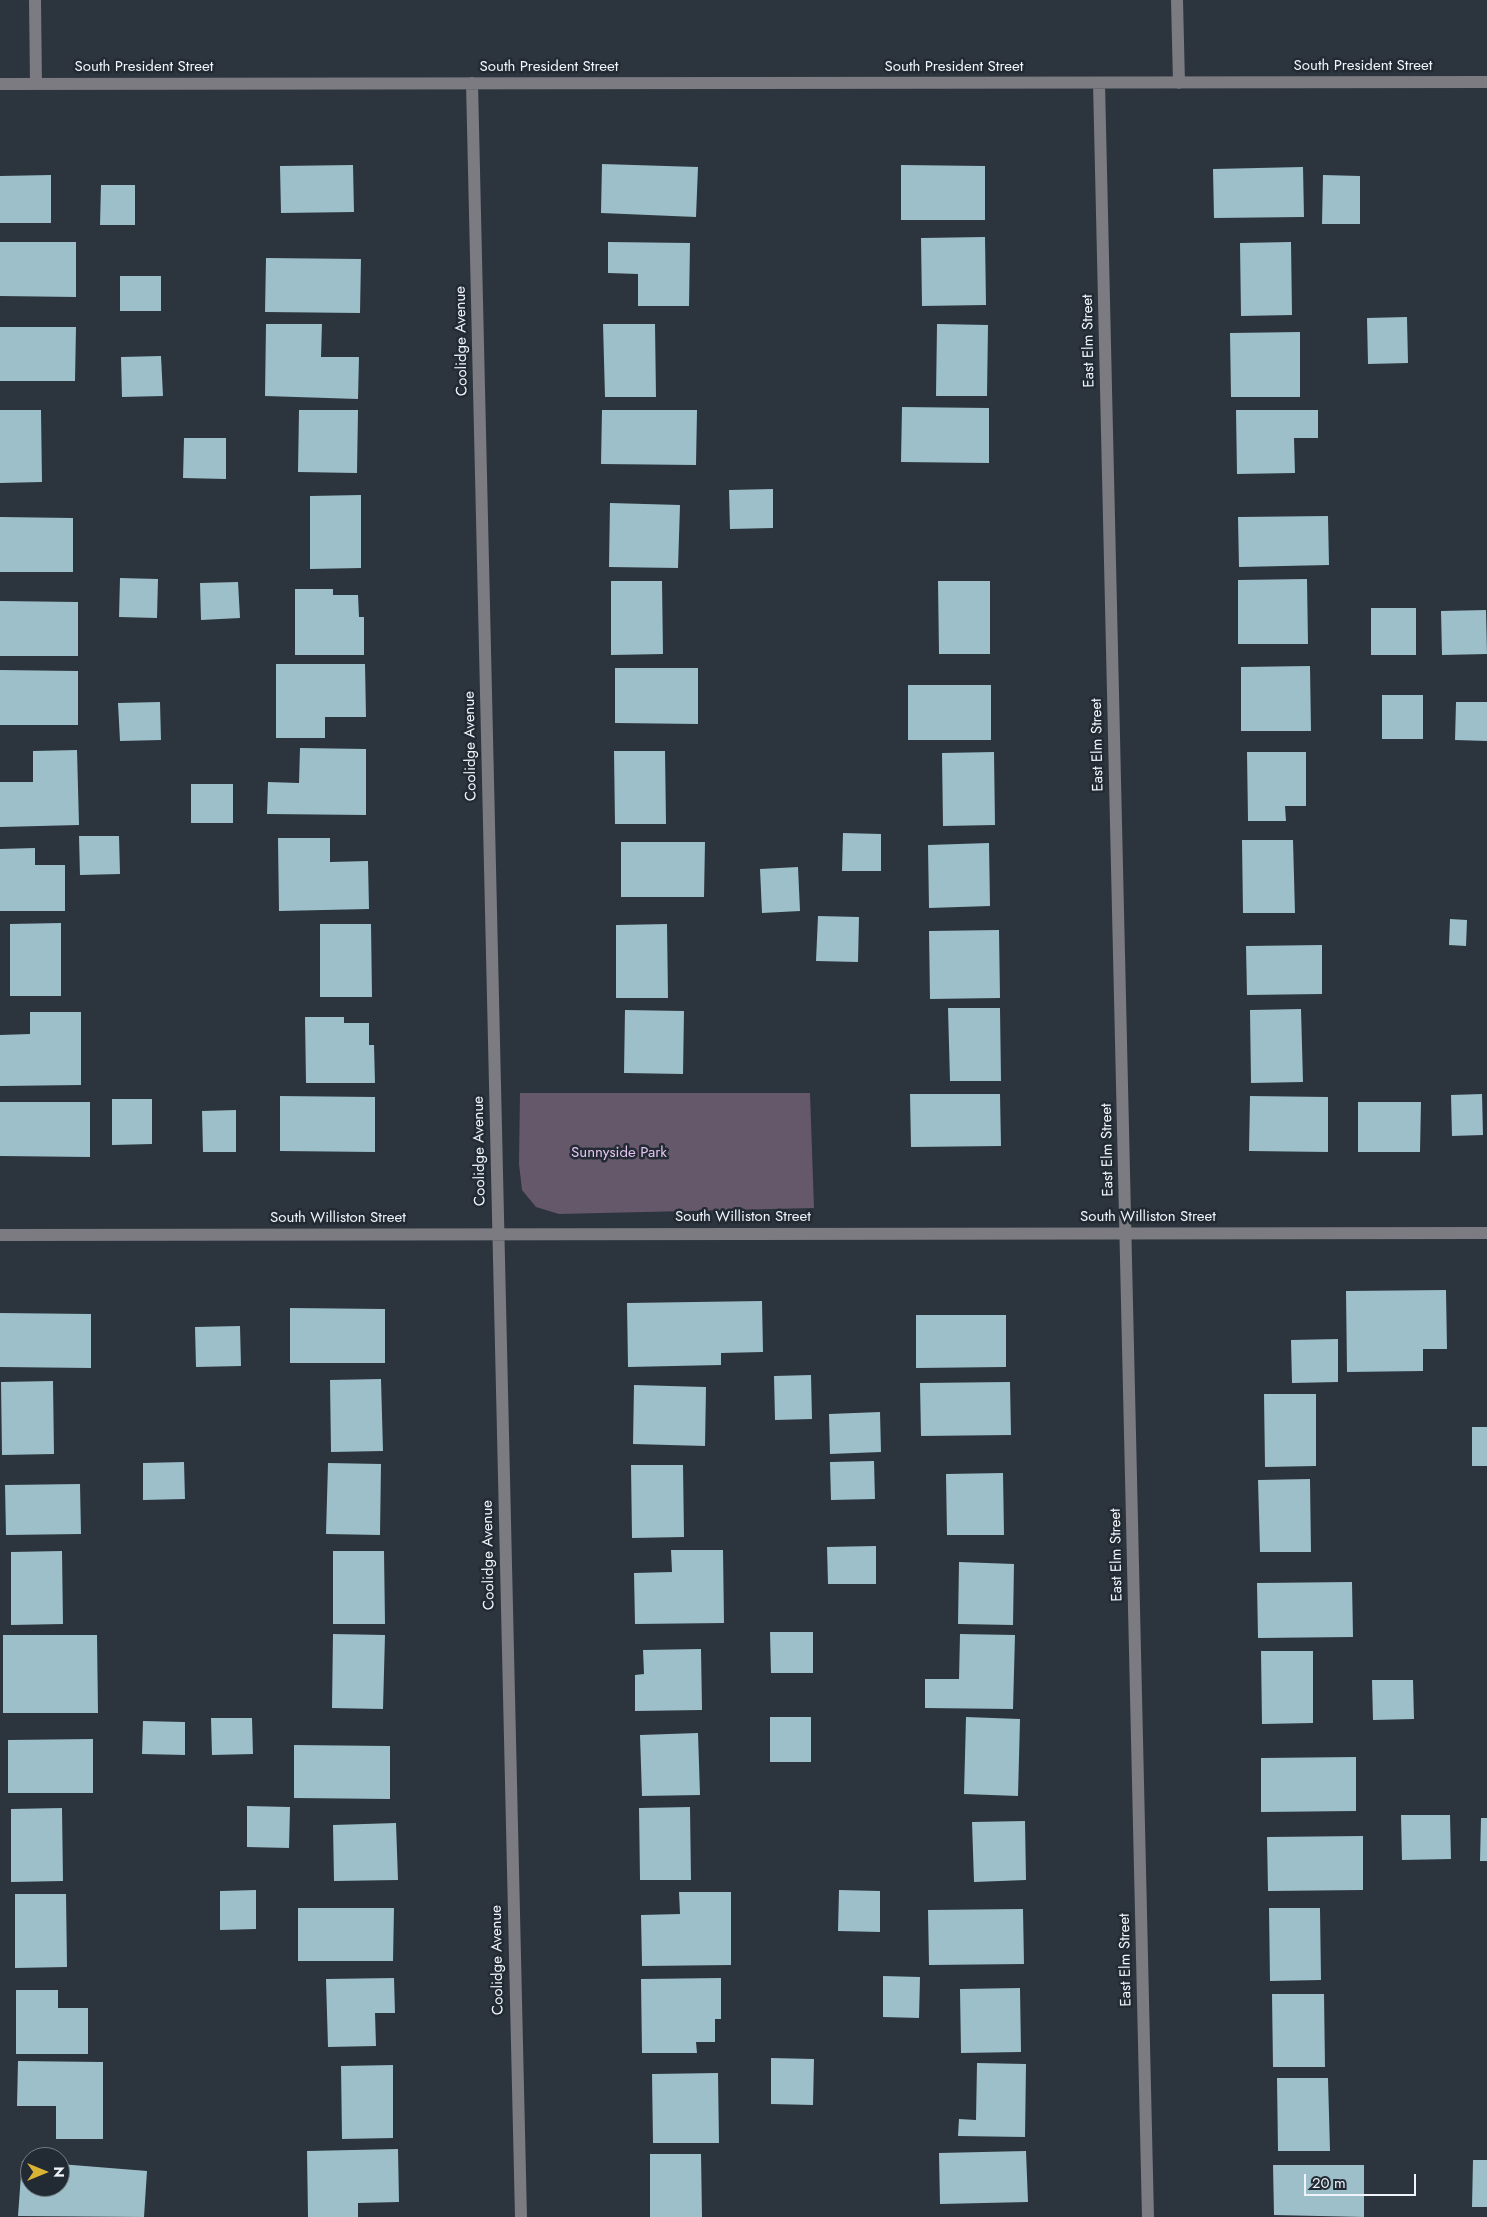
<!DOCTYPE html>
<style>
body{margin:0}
#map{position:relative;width:1487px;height:2217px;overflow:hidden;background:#2c343d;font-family:Jost,sans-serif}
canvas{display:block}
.north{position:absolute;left:20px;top:2147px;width:50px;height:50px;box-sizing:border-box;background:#222a33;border:1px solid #747b83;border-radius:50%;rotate:90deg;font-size:14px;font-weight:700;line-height:20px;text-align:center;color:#eff4fa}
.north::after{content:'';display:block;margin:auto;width:18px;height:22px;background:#d9b334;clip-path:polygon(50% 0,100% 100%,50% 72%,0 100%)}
.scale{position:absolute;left:1304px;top:2174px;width:112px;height:22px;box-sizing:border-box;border:2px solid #eff4fa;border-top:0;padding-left:6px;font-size:15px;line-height:18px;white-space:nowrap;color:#eff4fa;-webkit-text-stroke:4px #222a33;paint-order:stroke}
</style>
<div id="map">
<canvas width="1487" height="2217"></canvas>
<div class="north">N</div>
<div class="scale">20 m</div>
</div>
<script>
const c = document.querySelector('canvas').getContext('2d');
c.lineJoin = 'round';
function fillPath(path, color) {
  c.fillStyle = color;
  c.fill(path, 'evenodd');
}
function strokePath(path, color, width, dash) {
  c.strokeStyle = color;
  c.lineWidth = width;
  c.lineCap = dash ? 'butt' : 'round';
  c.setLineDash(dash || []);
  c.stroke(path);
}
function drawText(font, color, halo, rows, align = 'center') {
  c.font = font + ' Jost,sans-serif';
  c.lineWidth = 5;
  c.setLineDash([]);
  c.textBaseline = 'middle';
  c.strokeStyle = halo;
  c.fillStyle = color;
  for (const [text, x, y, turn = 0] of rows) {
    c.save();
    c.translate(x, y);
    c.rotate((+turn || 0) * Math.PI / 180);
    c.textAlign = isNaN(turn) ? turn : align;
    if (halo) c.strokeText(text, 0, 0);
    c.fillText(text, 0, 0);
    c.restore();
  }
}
fillPath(new Path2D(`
 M520 1093H810L814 1208 559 1214 536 1207 522 1190 519 1164Z`), '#66586b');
fillPath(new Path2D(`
 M602 164 698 167 696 217 601 213Z
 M353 165 354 212 281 213 280 166Z
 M901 165 985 166V220H901Z
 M1303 167 1304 217 1214 218 1213 169Z
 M51 175V223H0V176Z
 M1323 175 1360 176V224H1322Z
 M101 185H135V225H100Z
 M985 237 986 305 922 306 921 238Z
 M0 242H76V297L0 296Z
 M608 242 690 243 689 306H638V274L608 273Z
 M1291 242 1292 315 1241 316 1240 243Z
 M266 258 361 259 360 313 265 312Z
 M120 276H161V311H120Z
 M1407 317 1408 363 1368 364 1367 318Z
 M266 324H322L321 357H359L358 399 265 396Z
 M603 324H655L656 397H605Z
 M937 324 988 325 987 396H936Z
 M0 327H76L75 381H0Z
 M1300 332V397H1231L1230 333Z
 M161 356 163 396 122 397 121 357Z
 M902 407 989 408V463L901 462Z
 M0 410H41L42 482 0 483Z
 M299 410H358L357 473 298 472Z
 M602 410H697L696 465 601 464Z
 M1236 410H1318V438H1294L1295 473 1237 474Z
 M184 438H226V479L183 478Z
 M773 489V528L730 529 729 490Z
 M361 495V568L310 569V496Z
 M610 503 680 505 678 568 609 567Z
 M1328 516 1329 565 1239 567 1238 517Z
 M0 517 73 518V572H0Z
 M120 578 158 579 157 618 119 617Z
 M1307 579 1308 644H1238V580Z
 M611 581H662L663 654 611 655Z
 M938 581H990V654H939Z
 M238 582 240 618 201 620 200 583Z
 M295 589H333V595H358L359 617H364V655H295Z
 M0 601 78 602V656H0Z
 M1371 608H1416V655H1371Z
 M1486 610 1487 654 1442 655 1441 611Z
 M276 664H365L366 717H325V738H276Z
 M1310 666 1311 731H1241V667Z
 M615 668H698V724L615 723Z
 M0 670 78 671V725H0Z
 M908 685H991V740H908Z
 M1382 695H1423V739H1382Z
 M160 702 161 740 120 741 118 703Z
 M1456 702H1487V741L1455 740Z
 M300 748 366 749V815L267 814 268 782 299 783Z
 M77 750 79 825 0 827V782H33V751Z
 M614 751H665L666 824H615Z
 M994 752 995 825 943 826 942 753Z
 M1247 752H1306V806H1285L1286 821H1248Z
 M191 784H233V823H191Z
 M843 833 881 834V871H842Z
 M79 836H119L120 874 80 875Z
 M278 838H330V862L368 861 369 909 279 911Z
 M1242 840H1293L1295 913H1243Z
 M621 842H705L704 897H621Z
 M989 843 990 906 929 908 928 845Z
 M35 848V865H65V911H0V849Z
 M798 867 800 911 762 913 760 869Z
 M818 916 859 917 858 962 816 961Z
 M1450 919 1467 920 1466 946 1449 945Z
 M61 923V996H10V924Z
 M320 924H371L372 997H320Z
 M667 924 668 998H616V925Z
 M999 930 1000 998 930 999 929 931Z
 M1322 945V994L1247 995 1246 946Z
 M948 1008H1000L1001 1081H950Z
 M1301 1009 1303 1082 1251 1083 1250 1010Z
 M625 1010 684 1011 683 1074 624 1073Z
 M30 1012H81V1085L0 1086V1035L30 1034Z
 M305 1017H344V1023H369V1045H374L375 1083H306Z
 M910 1094H1000L1001 1146 911 1147Z
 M1482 1094 1483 1135 1452 1136 1451 1095Z
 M280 1096 375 1097V1152L280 1151Z
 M1250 1096 1328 1097V1152L1249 1151Z
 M112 1099H152V1144L112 1145Z
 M0 1102H90V1157L0 1156Z
 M1358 1102H1421L1420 1152H1358Z
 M236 1110V1152H203L202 1111Z
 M1446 1290 1447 1349H1423V1371L1347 1372 1346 1291Z
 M762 1301 763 1352 721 1353V1365L628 1367 627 1303Z
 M290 1308 385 1309V1363H290Z
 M0 1313 91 1314V1368L0 1367Z
 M916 1315H1006V1367L916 1368Z
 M240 1326 241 1366 196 1367 195 1327Z
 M1338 1339V1382L1292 1383 1291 1340Z
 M811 1375 812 1419 775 1420 774 1376Z
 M381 1379 383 1451 331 1452 330 1380Z
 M53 1381 54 1454 2 1455 1 1382Z
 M1010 1382 1011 1435 921 1436 920 1383Z
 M634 1385 706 1387 705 1446 633 1444Z
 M1264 1394H1316V1466L1265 1467Z
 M880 1412 881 1452 830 1454 829 1414Z
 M1472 1427H1487V1466H1472Z
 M874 1461 875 1499 831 1500 830 1462Z
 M184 1462 185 1499 143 1500V1463Z
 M328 1463 381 1464 380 1535 326 1534Z
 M631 1465H683L684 1537 632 1538Z
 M1003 1473 1004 1535H947L946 1474Z
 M1310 1479 1311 1552H1260L1258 1480Z
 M80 1484 81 1534 6 1535 5 1485Z
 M876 1546V1584H828L827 1547Z
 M671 1550H723L724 1623 635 1624 634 1573 672 1572Z
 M62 1551 63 1624 11 1625V1552Z
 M333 1551H384L385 1624H333Z
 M959 1562 1014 1564 1013 1625 958 1624Z
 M1352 1582 1353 1637 1258 1638 1257 1583Z
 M770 1632H813V1673H771Z
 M333 1634 385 1635 383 1709 332 1708Z
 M960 1634 1015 1635 1013 1709 925 1708V1679H959Z
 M3 1635H97L98 1713H3Z
 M701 1649 702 1710 635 1711V1675L644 1674 643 1650Z
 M1261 1651H1313V1723L1262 1724Z
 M1372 1680H1413L1414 1719 1373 1720Z
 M770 1717H811V1762H770Z
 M966 1717 1020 1719 1018 1796 964 1794Z
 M211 1718H252L253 1754 212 1755Z
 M143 1721 185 1722V1755L142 1754Z
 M698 1733 700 1795 642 1796 640 1735Z
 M93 1739V1793H8V1740Z
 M294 1745 390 1746V1799L294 1798Z
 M1356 1757V1811L1261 1812V1758Z
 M247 1806 290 1807 289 1848 247 1847Z
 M690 1807 691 1880H640L639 1808Z
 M62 1808 63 1881 11 1882V1809Z
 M1401 1815H1450L1451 1859 1402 1860Z
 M1481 1818H1487V1861H1480Z
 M1025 1821 1026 1880 974 1882 972 1822Z
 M396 1823 398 1880 334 1881 333 1825Z
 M1363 1836V1890L1268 1891 1267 1837Z
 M256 1890V1929L220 1930V1891Z
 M839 1890 880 1891V1932L838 1931Z
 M679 1892H731V1965L642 1966 641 1915 680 1914Z
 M15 1894H66L67 1967 15 1968Z
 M298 1908H394L393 1961H298Z
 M1269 1908H1320L1321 1980 1270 1981Z
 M1023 1909 1024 1964 929 1965 928 1910Z
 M883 1976 920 1977 919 2018 883 2017Z
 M394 1978 395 2013H375L376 2046 328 2047 326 1979Z
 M721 1978V2019H715V2042H696L697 2053H642L641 1979Z
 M1020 1988 1021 2052 961 2053 960 1989Z
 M16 1990H58V2008H88V2054H16Z
 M1272 1994H1324L1325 2067H1273Z
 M771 2058 814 2059 813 2105 771 2104Z
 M18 2061 103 2062V2139H56V2106H17Z
 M977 2063 1026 2064 1025 2137 958 2136 959 2119 976 2120Z
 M393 2065V2138L342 2139 341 2066Z
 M718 2073 719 2143H653L652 2074Z
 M1277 2078H1328L1330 2151H1278Z
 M398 2149 399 2202 358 2203V2217H308L307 2151Z
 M1026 2151 1028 2202 940 2204 939 2153Z
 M650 2154H701L702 2217H650Z
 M1473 2160H1487V2207H1472Z
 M22 2161 30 2162V2187H60V2164L147 2171 144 2217 18 2216Z
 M1273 2165H1364V2217L1274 2215Z`), '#9cbfca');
strokePath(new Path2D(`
 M35 0 36 84
 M1177 0 1179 83
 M472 83 521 2217
 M1099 83 1148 2217
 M0 84 1487 82
 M0 1235 1487 1233`), '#7b7b81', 12);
drawText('15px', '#eff4fa', '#222a33', [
 ["South President Street",1363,66],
 ["South President Street",144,67],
 ["South President Street",549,67],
 ["South President Street",954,67],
 ["Coolidge Avenue",462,341,-91],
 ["East Elm Street",1089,341,-91],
 ["East Elm Street",1098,745,-91],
 ["Coolidge Avenue",471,746,-91],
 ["East Elm Street",1108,1150,-91],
 ["Coolidge Avenue",480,1151,-91],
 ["South Williston Street",743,1217],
 ["South Williston Street",1148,1217],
 ["South Williston Street",338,1218],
 ["Coolidge Avenue",489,1555,-91],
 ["East Elm Street",1117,1555,-91],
 ["Coolidge Avenue",498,1960,-91],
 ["East Elm Street",1126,1960,-91]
]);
drawText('15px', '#e3c2ef', '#222a33', [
 ["Sunnyside Park",619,1153]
]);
</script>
